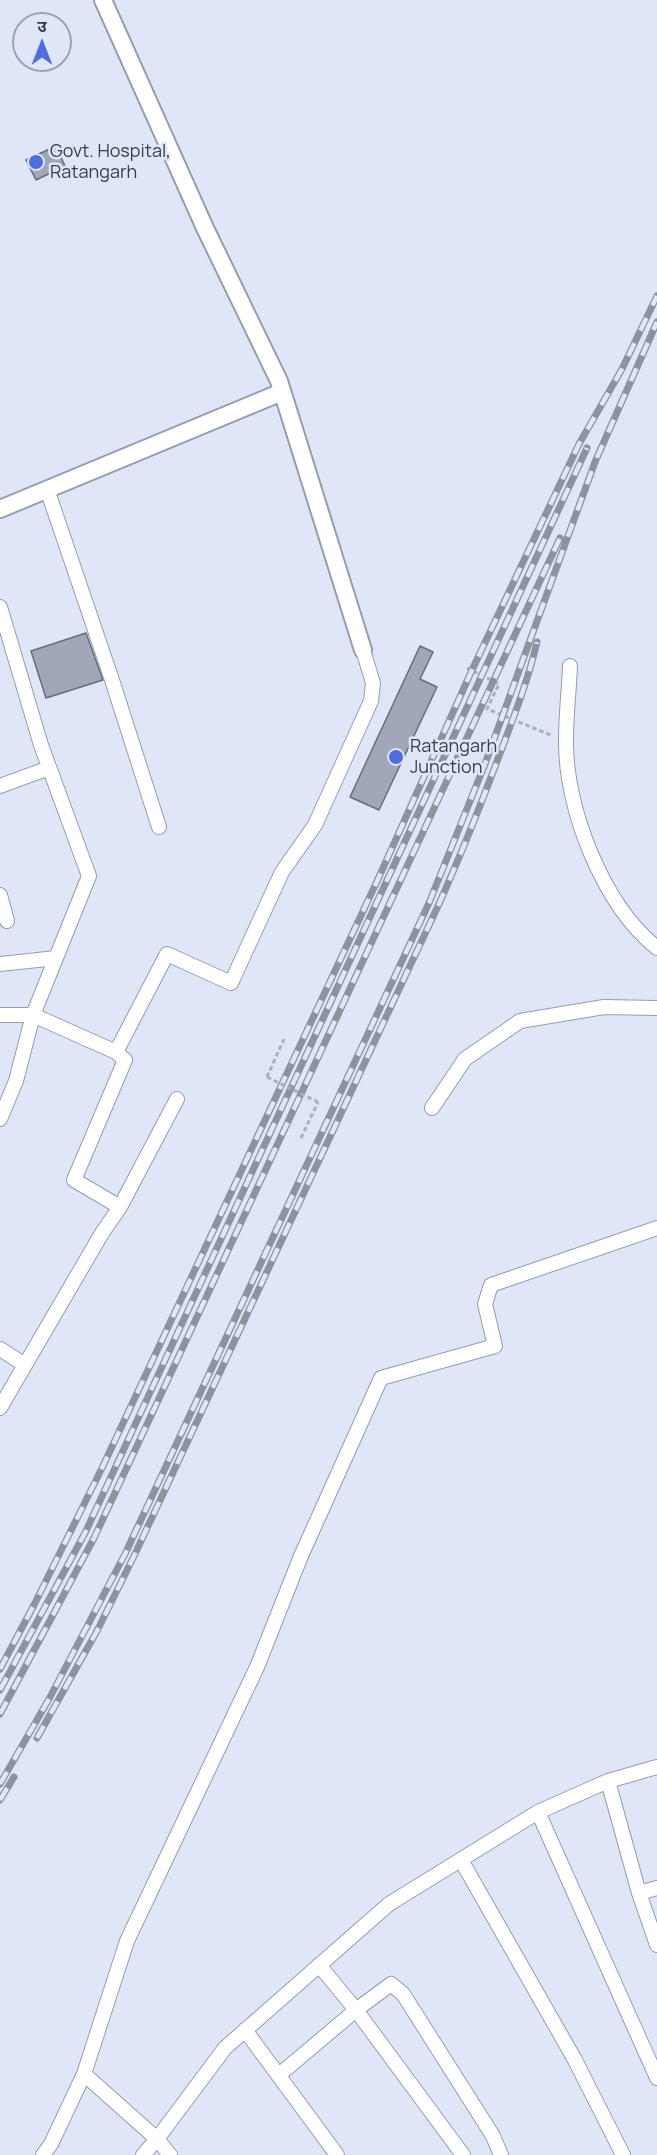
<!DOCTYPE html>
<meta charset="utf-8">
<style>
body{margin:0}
#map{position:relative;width:657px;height:2155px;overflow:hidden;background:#dee6f8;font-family:Manrope,"Noto Sans Devanagari",sans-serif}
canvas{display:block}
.north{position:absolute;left:12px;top:12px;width:60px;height:60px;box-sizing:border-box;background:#dee6f8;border:2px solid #9ca2b0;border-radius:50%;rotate:0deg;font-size:16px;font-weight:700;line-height:24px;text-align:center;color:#3a3d44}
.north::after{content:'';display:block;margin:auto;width:21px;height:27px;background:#4c6ee1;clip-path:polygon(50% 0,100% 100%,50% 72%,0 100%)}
</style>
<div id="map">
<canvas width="657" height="2155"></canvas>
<div class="north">उ</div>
</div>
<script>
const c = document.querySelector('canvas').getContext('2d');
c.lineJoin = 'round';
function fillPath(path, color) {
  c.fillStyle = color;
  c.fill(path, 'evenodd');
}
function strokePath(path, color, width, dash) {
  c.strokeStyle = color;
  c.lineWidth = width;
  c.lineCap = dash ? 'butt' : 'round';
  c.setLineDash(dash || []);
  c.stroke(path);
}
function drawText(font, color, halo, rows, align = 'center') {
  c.font = font + ' Manrope,sans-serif';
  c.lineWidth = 5;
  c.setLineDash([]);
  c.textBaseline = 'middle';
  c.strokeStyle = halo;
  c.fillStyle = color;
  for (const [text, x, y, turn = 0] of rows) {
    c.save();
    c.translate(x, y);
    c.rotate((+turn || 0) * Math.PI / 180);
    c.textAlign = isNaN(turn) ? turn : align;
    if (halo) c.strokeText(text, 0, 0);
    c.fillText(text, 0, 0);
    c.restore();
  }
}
const building = new Path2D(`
 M56 146 65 166 36 180 26 160Z
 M86 633 103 680 46 698 31 651Z
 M420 646 433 652 420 679 437 687 379 810 350 797Z`);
fillPath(building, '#a0a7b9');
strokePath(building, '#656c7c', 1.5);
const minor = new Path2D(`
 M47 489 112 680 159 827
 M0 607 41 745 89 876 33 1015 116 1052
 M570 666C569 691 566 715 566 740 565 808 603 905 657 948
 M0 786 49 768
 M0 895 7 921
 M0 964 56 958
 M0 1015H33L16 1081 0 1119
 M432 1108 465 1059 520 1021 604 1007 657 1008
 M120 1207 74 1180 125 1060 116 1052 167 954 231 983 282 872 315 825 371 701 373 683 363 650
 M0 1349 25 1365
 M0 1408 102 1233 120 1207 177 1099
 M608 1781 639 1893 657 1945
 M538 1812 657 2078
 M461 1860 575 2060 623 2155
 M639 1893 657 1888
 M319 1965 356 2010 463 2155
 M245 2030 337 2155
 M84 2074 127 1941 257 1667 301 1556 381 1378 495 1346 485 1304 491 1285 657 1228
 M279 2075 356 2010 391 1984 403 1994 493 2136 501 2155
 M43 2155 51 2144 84 2074 157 2139 225 2048 389 1904 538 1812 608 1781 657 1767
 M143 2155 157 2139 170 2155`);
const tertiary = new Path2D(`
 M103 0 205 228 279 381 363 650
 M0 509 282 392`);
strokePath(minor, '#959cad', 16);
strokePath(tertiary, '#959cad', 20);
strokePath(new Path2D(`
 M467 668 499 684 487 709 553 736
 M267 1077 284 1039
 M301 1138 318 1102`), '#a8afbd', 3, [4.5, 3]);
strokePath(minor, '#fff', 14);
strokePath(tertiary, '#fff', 16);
const rail = new Path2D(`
 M0 1669 35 1603 102 1468 379 877 472 670 579 444 622 369 657 296
 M0 1690 85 1533 587 448
 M0 1714 94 1538 560 538
 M37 1738 97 1631 134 1556 438 906C460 857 480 807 499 756 513 719 528 681 537 642
 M0 1784 49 1699 125 1554 429 903 485 764 595 462 657 322
 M0 1800 14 1777`);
strokePath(rail, '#8d929f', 7);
strokePath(rail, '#dee6f8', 4.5, [14]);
strokePath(new Path2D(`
 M267 1077 318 1102`), '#a8afbd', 3, [4.5, 3]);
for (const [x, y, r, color] of [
 [36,162,8,"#4c6ee1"],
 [396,757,8,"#4c6ee1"]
]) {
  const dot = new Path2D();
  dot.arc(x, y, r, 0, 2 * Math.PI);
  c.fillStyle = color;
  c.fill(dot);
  strokePath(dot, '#dee6f8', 2);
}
drawText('18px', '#3a3d44', '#dee6f8', [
 ["Govt. Hospital,",50,152],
 ["Ratangarh",50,173],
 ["Ratangarh",410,747],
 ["Junction",410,768]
], 'left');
</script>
